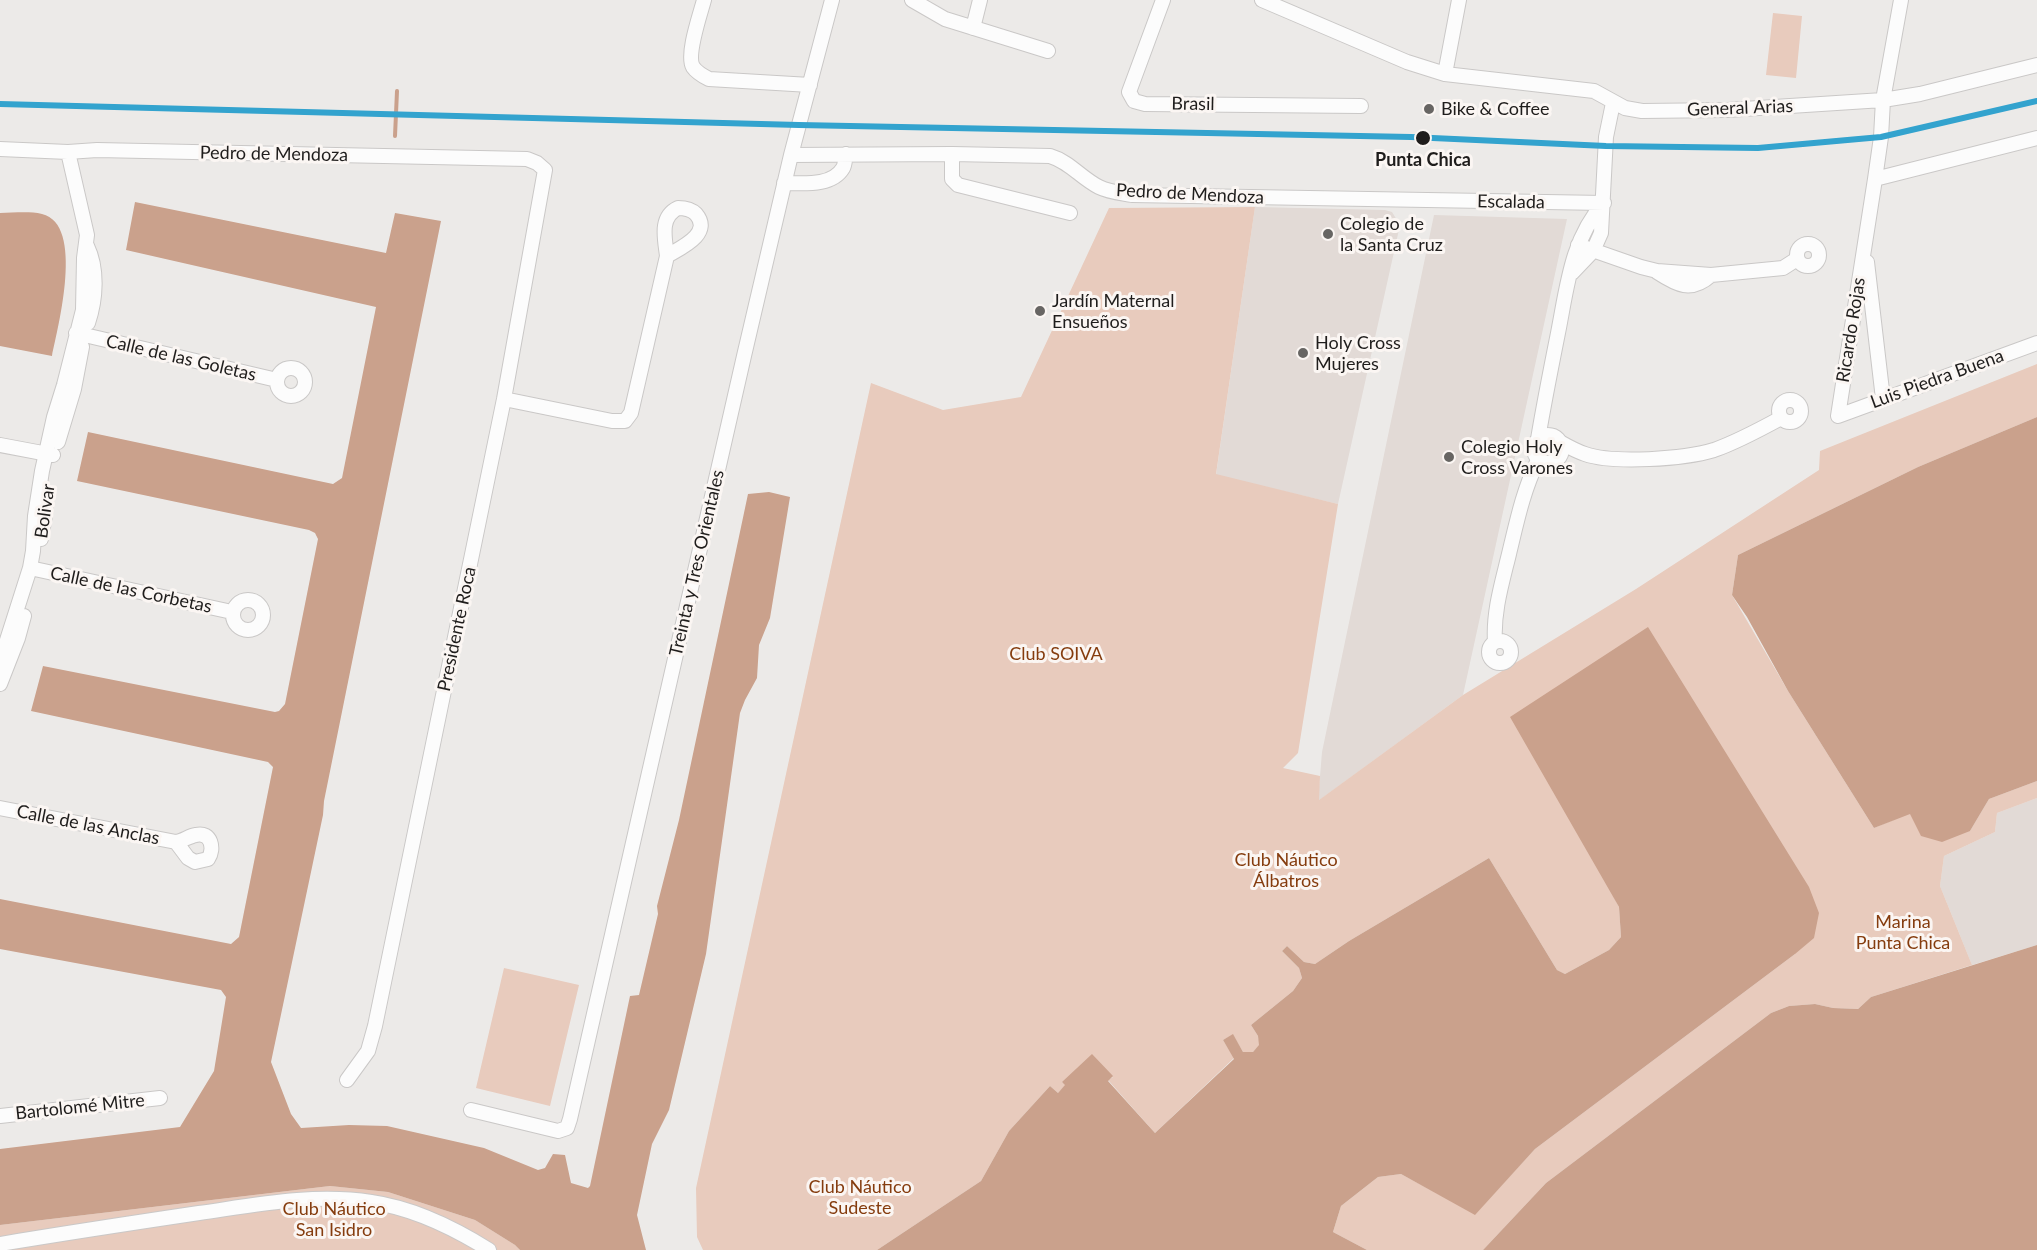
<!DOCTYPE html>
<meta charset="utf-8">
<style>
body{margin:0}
canvas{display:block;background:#eceae8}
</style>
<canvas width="2037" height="1250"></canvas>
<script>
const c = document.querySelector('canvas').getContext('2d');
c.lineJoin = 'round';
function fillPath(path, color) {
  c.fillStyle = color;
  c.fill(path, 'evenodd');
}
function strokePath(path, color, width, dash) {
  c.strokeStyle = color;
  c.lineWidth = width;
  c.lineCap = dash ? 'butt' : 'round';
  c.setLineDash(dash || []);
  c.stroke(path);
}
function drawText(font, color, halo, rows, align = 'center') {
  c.font = font + ' Lato,sans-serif';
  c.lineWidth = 6;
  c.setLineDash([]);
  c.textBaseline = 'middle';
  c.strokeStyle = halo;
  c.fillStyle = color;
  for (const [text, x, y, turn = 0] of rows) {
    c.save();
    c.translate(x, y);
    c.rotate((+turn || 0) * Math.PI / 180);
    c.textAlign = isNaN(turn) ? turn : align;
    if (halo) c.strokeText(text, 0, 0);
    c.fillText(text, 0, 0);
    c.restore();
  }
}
fillPath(new Path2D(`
 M1255 207 1385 210 1392 212 1400 225 1338 504 1216 475Z
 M1434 215 1567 219 1463 695 1318 801 1322 752Z
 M2037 798V945L1972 965 1940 886 1944 856 1995 832 1997 813Z`), '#e2dad6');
fillPath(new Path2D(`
 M1773 13 1802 16 1796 78 1766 75Z
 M1255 207 1216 474 1338 504 1298 753 1283 768 1320 776 1319 800 1463 695 1636 589 1819 470 1820 451 2037 364V417L1918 467 1738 555 1732 595 1788 691 1874 828 1910 813 1970 831 1989 799 2037 781V798L1997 813 1995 832 1944 856 1940 886 1972 965 1871 997 1858 1009 1833 1008 1815 1004 1789 1006 1771 1013 1546 1183 1483 1250H1367L1333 1232 1341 1206 1378 1177 1401 1174 1475 1214 1535 1149 1795 954 1614 897 1619 907 1621 937 1609 950 1565 974 1557 970 1489 858 1349 941 1315 964 1304 962 1287 946 1282 951 1299 968 1302 978 1293 991 1251 1025 1258 1036 1260 1045 1253 1052H1243L1233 1035 1223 1040 1234 1058 1155 1133 1108 1080 1113 1077 1062 1082 1066 1085 1058 1093 1050 1086 1009 1131 981 1181 877 1250H703L697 1237 696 1188 871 383 943 410 1021 397 1109 208Z
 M504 968 579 985 550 1106 476 1088Z
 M330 1186 388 1192 475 1220 515 1245 520 1250H0V1225Z`), '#e8cbbd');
fillPath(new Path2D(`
 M135 202 386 253 395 213 441 221 324 801 323 815 271 1062 291 1114 301 1128 349 1125 387 1126 484 1148 538 1170 545 1168 553 1154 565 1155 571 1183 588 1188 590 1186 630 996 639 995 658 914 657 906 679 820 748 494 769 492 790 497 770 618 759 645 757 678 745 700 740 713 706 954 669 1110 652 1144 637 1215 646 1250H520L515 1245 475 1220 388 1192 330 1186 0 1225V1149L180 1127 214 1071 226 997 221 990 0 949V899L231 944 239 937 273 767 268 762 31 711 43 666 275 712 279 711 285 704 318 539 315 533 309 530 77 481 88 432 333 484 342 478 376 307 126 250Z
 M0 213C13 213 29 211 42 214 85 224 58 327 52 356L0 346Z
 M2037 417V781L1989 799 1970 831 1942 842 1921 836 1910 814 1874 828 1788 691 1747 617 1732 595 1738 555 1918 467Z
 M1648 627 1809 887 1819 913 1814 938 1795 954 1535 1149 1475 1215 1401 1174 1378 1177 1341 1206 1333 1232 1367 1250H877L981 1181 1009 1131 1050 1086 1058 1093 1065 1085 1062 1082 1092 1054 1113 1076 1108 1081 1155 1133 1234 1059 1223 1040 1233 1034 1243 1052H1253L1259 1045 1258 1036 1251 1025 1293 991 1302 978 1299 968 1282 951 1287 946 1304 962 1315 964 1349 941 1489 858 1557 970 1565 974 1609 950 1621 937 1619 907 1510 717Z
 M2037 945V1250H1483L1546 1183 1771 1013 1789 1006 1815 1004 1833 1008 1858 1009 1871 997Z`), '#caa18c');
strokePath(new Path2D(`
 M395 136 397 91`), '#caa18c', 4);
const street = new Path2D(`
 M704 0C700 15 686 55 693 67 697 73 703 76 709 79L810 85
 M912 0 945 19 1048 51
 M1163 0 1129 92 1134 101 1145 104 1361 106
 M1262 0 1407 62 1445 74 1594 91 1625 108 1642 111 1728 110 1883 100 1920 94 2037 65
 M1901 0 1883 100 1881 137 1875 179 1838 416 2037 343
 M973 28 980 0
 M1445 74 1459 0
 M0 149 68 152 97 150 527 159 537 163 545 170 504 399 375 1026 368 1051 347 1080
 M952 154V179L958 185 1070 213
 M791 155 952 154 1050 156C1070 162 1081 178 1099 187 1109 192 1121 193 1132 195L1604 203
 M1875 179 2037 138
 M784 183C802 183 832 187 843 168 845 165 845 158 846 154
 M678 208C685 208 691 209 696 214 713 234 680 248 667 256 665 239 659 217 678 208Z
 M1797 255a11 11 0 1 1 22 0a11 11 0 1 1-22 0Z
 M1578 245 1641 267 1657 271 1711 275 1783 268 1797 259
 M87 246C98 269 96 299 88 323
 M1867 262 1883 399
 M1657 272C1677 285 1691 293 1711 275
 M1572 273 1593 251 1601 233 1606 137 1613 103
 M76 333 277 380
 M277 382a14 14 0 1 1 28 0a14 14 0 1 1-28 0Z
 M504 399 612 421H625L631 413 667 256
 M1779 411a11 11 0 1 1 22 0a11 11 0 1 1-22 0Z
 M1534 449a14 14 0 1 1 28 0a14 14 0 1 1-28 0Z
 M1538 439C1544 403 1551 368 1558 333 1567 288 1571 239 1604 203
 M58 442 74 389 82 347
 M1560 442C1567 446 1576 451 1585 454 1614 464 1684 459 1714 450 1737 442 1759 430 1781 418
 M0 445 53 455
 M41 539 45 516 46 496
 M30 568 232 612
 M233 615a15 15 0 1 1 30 0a15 15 0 1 1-30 0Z
 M1489 652a11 11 0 1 1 22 0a11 11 0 1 1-22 0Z
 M1495 642C1493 612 1502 583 1509 554 1517 521 1523 491 1538 460
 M0 662 30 568 33 551 35 516 42 471 54 417 64 385 83 310 84 258 87 235 68 152
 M0 684 18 638 24 616
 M0 808 176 842C183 841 189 836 196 835 211 831 215 849 208 859L195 862 188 858 176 842
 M471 1110 558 1131 567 1128 570 1119 744 356 791 155 832 0
 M0 1116 160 1098
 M0 1244C66 1233 132 1223 199 1213 255 1205 314 1193 371 1202 413 1208 454 1228 489 1250`);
strokePath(street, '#cac8c7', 16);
strokePath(street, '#fcfcfc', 14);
strokePath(new Path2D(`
 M0 104 799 125 1411 137 1606 146 1758 148 1881 137 2037 101`), '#33a3ce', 6);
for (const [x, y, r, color] of [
 [1429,109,6,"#676563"],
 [1423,138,8,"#1f1d1c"],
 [1328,234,6,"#676563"],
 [1040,311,6,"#676563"],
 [1303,353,6,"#676563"],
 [1449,457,6,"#676563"]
]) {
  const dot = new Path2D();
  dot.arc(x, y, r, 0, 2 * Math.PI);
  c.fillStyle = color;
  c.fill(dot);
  strokePath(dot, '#fbf6f3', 2);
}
drawText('18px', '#1f1d1c', '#fbf6f3', [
 ["Brasil",1193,104,1],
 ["General Arias",1740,108,-2],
 ["Pedro de Mendoza",274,154,1],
 ["Pedro de Mendoza",1190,194,3],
 ["Escalada",1511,202,1],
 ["Ricardo Rojas",1851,330,-81],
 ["Calle de las Goletas",181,358,13],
 ["Luis Piedra Buena",1937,379,-20],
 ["Bolivar",45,511,-82],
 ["Treinta y Tres Orientales",697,563,-77],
 ["Calle de las Corbetas",131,590,12],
 ["Presidente Roca",457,629,-78],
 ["Calle de las Anclas",88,825,11],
 ["Bartolomé Mitre",80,1107,-6]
]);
drawText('18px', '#1f1d1c', '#fbf6f3', [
 ["Bike & Coffee",1441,109],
 ["Colegio de",1340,224],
 ["la Santa Cruz",1340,245],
 ["Jardín Maternal",1052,301],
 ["Ensueños",1052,322],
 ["Holy Cross",1315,343],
 ["Mujeres",1315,364],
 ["Colegio Holy",1461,447],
 ["Cross Varones",1461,468]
], 'left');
drawText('bold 18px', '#1f1d1c', '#fbf6f3', [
 ["Punta Chica",1423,160]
]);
drawText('18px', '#853c0e', '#fbf6f3', [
 ["Club SOIVA",1056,654],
 ["Club Náutico",1286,860],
 ["Álbatros",1286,881],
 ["Marina",1903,922],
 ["Punta Chica",1903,943],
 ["Club Náutico",860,1187],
 ["Sudeste",860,1208],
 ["Club Náutico",334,1209],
 ["San Isidro",334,1230]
]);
</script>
